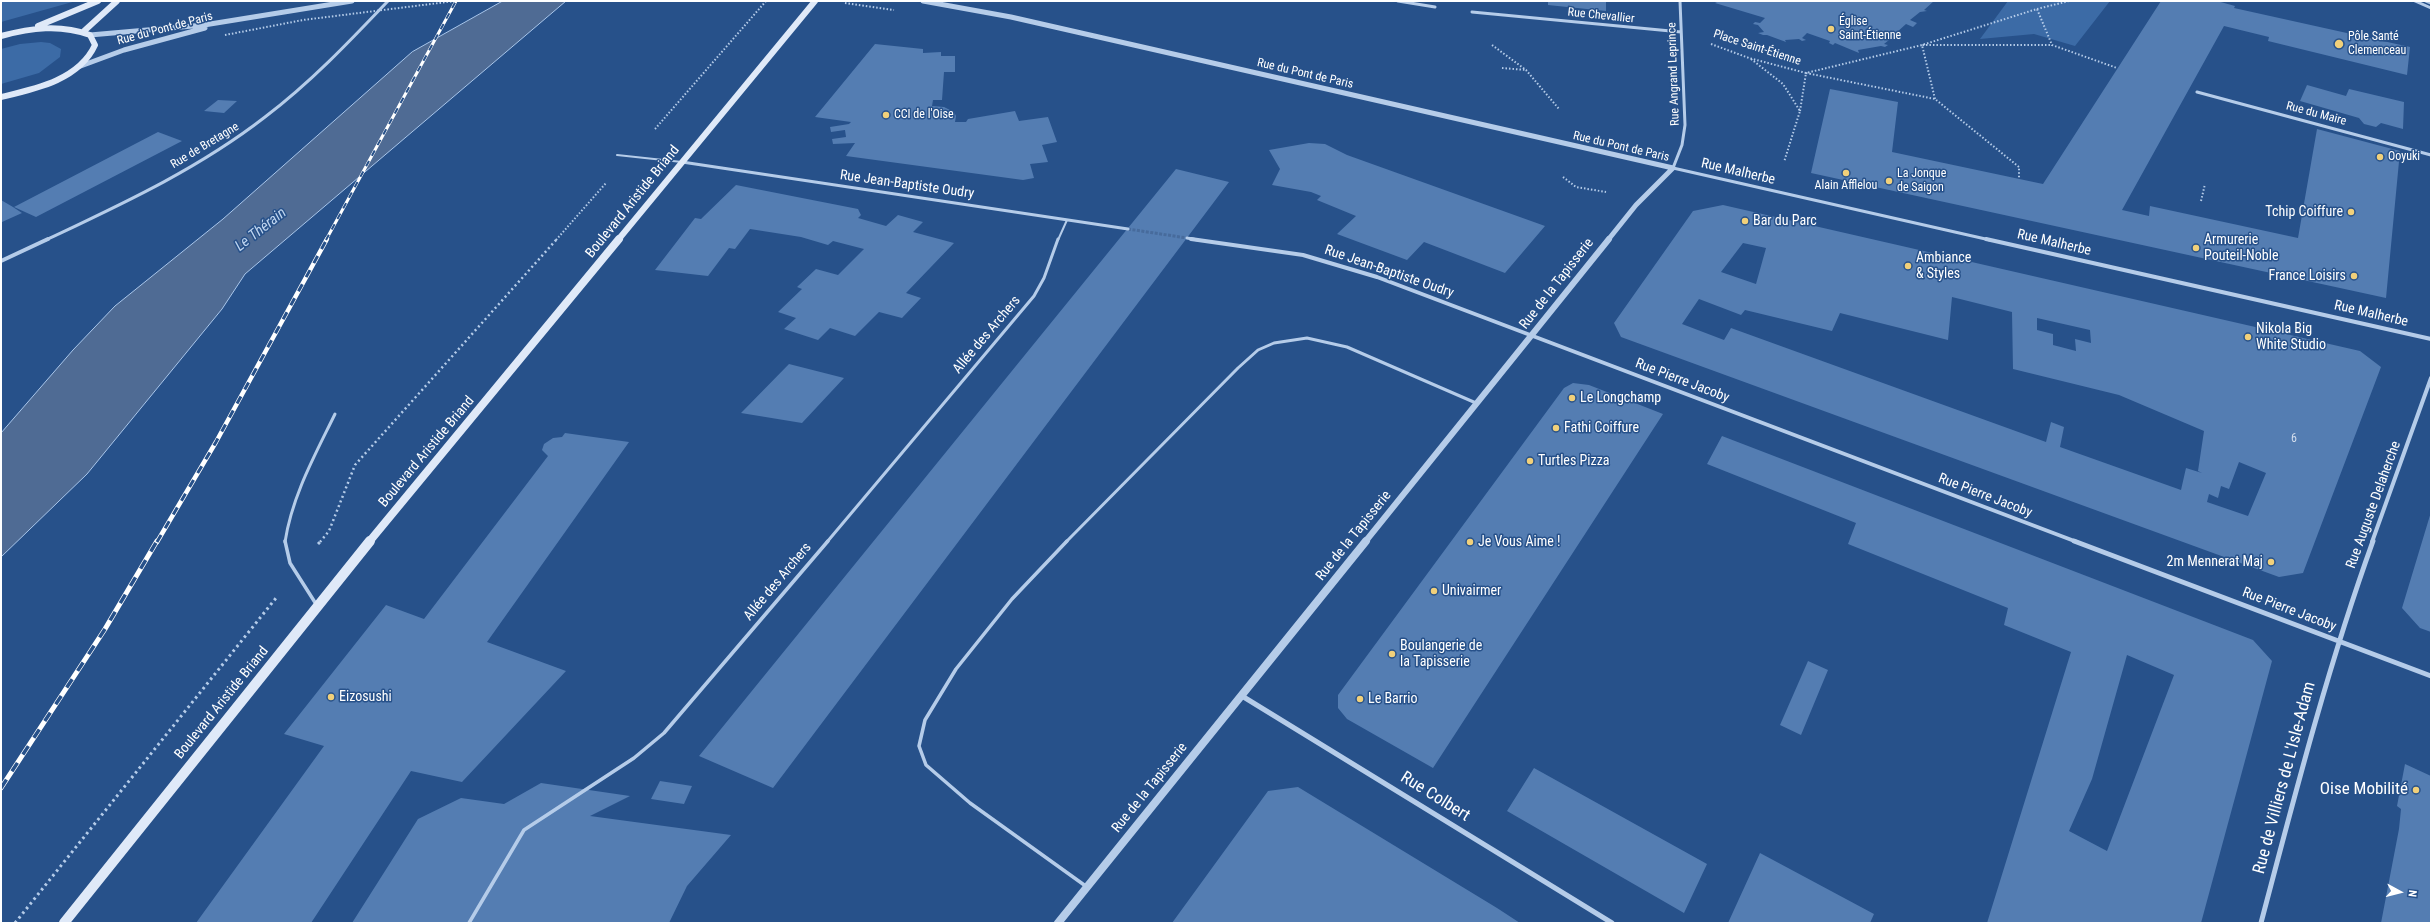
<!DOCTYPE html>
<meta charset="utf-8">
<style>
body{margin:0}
#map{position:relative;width:2432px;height:924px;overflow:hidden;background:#27518a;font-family:"Roboto Condensed",sans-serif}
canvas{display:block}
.frame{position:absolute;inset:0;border:2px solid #fff;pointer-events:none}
.north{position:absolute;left:2380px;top:872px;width:40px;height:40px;-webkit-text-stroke:3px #27518a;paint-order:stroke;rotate:97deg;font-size:11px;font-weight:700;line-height:16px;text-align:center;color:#fff}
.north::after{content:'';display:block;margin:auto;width:14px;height:18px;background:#fff;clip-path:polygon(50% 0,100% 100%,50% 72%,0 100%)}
</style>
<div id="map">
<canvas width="2432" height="924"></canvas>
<div class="frame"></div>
<div class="north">N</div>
</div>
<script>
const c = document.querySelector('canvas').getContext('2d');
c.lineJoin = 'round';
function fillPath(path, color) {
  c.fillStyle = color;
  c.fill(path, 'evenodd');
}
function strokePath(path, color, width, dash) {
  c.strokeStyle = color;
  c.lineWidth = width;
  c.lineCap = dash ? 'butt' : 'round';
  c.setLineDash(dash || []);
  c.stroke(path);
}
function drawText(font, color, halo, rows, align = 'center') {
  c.font = font + ' "Roboto Condensed",sans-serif';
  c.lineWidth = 3;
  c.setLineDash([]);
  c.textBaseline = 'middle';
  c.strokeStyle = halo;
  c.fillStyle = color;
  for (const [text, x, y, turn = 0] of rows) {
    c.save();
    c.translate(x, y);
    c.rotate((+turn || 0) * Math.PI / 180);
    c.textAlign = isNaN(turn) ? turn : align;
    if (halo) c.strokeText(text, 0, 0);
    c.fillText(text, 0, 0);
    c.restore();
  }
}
fillPath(new Path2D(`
 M1 1H76L1 22Z
 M2008 1H2110L2075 46 2034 34 1980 39Z
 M41 42 50 43 61 49 60 57 39 73 1 84V49L20 44Z`), '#3c6ba6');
const water = new Path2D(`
 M503 1H566L245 274 222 309 87 474 1 557V433L73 350 115 306 223 219 412 52Z`);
fillPath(water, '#4f6b94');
strokePath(water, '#a9c6ea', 1);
fillPath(new Path2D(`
 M1548 1H1606V11L1548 5Z
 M1719 1H1934L1924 10 1927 11 1920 12 1910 20 1917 23 1913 27 1906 24 1896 33 1902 36 1900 38 1894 36 1884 44 1888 45 1885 47 1881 46 1858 50 1859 53 1835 43 1833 45 1829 43 1830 41 1807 33 1802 38 1806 40 1802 41 1799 39 1785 40 1786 42 1767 35H1763L1758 33 1764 32 1758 25 1753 24 1755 22 1760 23 1765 18 1715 3Z
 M2161 1H2217L2235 6 2234 8 2410 47 2407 75 2268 41 2269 37 2224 26 2122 210 2149 216 2150 206 2298 238 2317 129 2400 151 2386 298 1811 173 1830 89 1898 102 1892 152 2043 184Z
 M875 44 923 49V53L941 52V56H955V72H944L942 100H933L932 106 944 107 954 112 956 116 955 122H966L968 119 1015 111 1019 121 1048 117 1057 142 1042 145 1048 162 1030 164 1034 178 1023 180 846 156 855 143 833 144 832 139 846 137 845 130 831 132 830 127 849 124 851 122 815 117Z
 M2307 85 2346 96 2349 89 2404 102 2403 129 2381 123 2376 127 2364 124 2359 118 2300 101Z
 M218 100 237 101 224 113 204 111Z
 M158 132 182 141 36 217 14 207Z
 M1309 143 1325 144 1347 155 1545 226 1505 273 1424 242 1407 260 1337 234 1356 216 1317 200 1321 196 1311 192 1272 185 1280 169 1269 150Z
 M1176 169 1229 182 773 788 699 756Z
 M736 185 858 209 861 215 858 218 886 226 898 215 923 222 913 232 954 243 906 293 921 298 902 318 879 312 855 336 830 328 818 340 784 329 796 318 778 312 802 289 797 287 816 269 838 275 864 249 833 241 828 245 801 237 750 229 735 249 729 248 708 276 655 270 695 218 701 219Z
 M1 200 13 207 22 213 2 222Z
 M1723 205 2360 351 2381 367 2303 573 2279 577 1621 337 1614 323 1693 211ZM1743 243 1766 248 1756 284 1721 272ZM1952 297 2012 312 2013 369 2119 395 2204 431 2198 471 2202 473 2186 468 2181 490 2060 447 2064 427 2051 422 2046 442 1731 328 1724 340 1682 324 1699 299 1741 315 1745 310 1832 331 1840 313 1948 340ZM2037 318 2090 330 2091 343 2075 339 2076 351 2053 345V334L2037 330ZM2239 462 2266 473 2248 516 2207 502 2209 494 2218 498 2221 486 2229 489Z
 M789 364 844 378 802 423 741 413Z
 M1573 383 1589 385 1663 414 1433 768 1347 719 1338 708V695L1564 388Z
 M565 433 629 442 487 642 566 671 462 782 411 771 311 923H196L324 746 284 734 386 605 424 619 548 456 542 450 544 444 553 438 562 437Z
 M1722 436 2253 640 2272 661 2201 923H1987L2071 652 2004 625 2008 608 1848 544 1856 523 1707 464ZM2127 655 2174 675 2107 851 2069 831 2092 779Z
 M2431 512V632L2420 628 2402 608Z
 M1808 661 1828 670 1801 735 1780 725Z
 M2405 764 2431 776V923H2381L2399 829 2401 809 2397 806Z
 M1534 768 1707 864 1684 913 1507 811Z
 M660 781 692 786 684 804 651 799Z
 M541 783 630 796 590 816 731 835 687 886 669 923H352L418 819 461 798 504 804Z
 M1298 787 1497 908 1520 923H1172L1268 791Z
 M1760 853 1874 914 1870 923H1728Z`), '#547db2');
strokePath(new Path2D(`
 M1128 229 1187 238`), '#476b9c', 3, [3, 1.5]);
strokePath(new Path2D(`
 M845 3 894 10
 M2037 9 2069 1
 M1711 44 1749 58 1806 73 1922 45 2037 9 2052 45 2117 68
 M1492 45 1526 70 1559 109
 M1751 59 1783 84 1800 111 1784 162
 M1502 68 1526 70
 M1935 99 1922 45H2052
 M1800 111 1806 73 1935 99 2019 167V179
 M655 129 766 1
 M1563 177 1576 187 1606 192
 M2201 201 2205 184
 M556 240 606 183`), '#b5cce9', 2, [1.5, 2]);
strokePath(new Path2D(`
 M320 542 329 531 355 465 557 239`), '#b5cce9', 2.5, [2, 3]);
strokePath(new Path2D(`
 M318 544 321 541
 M15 923 276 598`), '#b5cce9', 3, [2.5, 3.5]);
strokePath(new Path2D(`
 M617 155 682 162
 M1058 240 1067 220`), '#b5cce9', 2);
strokePath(new Path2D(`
 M285 542C292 496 315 455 335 414
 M827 542 1034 296 1044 278 1058 239
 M1066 542 1238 368 1258 350 1274 343 1307 338 1347 347 1476 403`), '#b5cce9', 3);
strokePath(new Path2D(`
 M285 541 290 563 316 604
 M1067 541 1012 599 956 669 925 720 919 746 926 765 970 803 1087 887
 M469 923 524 830 634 758 664 733 828 541`), '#b5cce9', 3.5);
strokePath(new Path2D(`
 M1398 1 1435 7
 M1680 1 1685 125 1682 145 1673 168 1990 240
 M2415 1 2431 8
 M2426 1 2431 3
 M1472 12 1681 32
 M2197 92 2431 155
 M682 162 1128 229
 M1187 238 1198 240
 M46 240C122 204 198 169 265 117 310 83 349 42 388 1`), '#b5cce9', 3);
strokePath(new Path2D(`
 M1191 239 1303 255 1377 277 2077 542
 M1986 239 2431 339
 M1 261 48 239
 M2372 542 2431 378`), '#b5cce9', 4);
strokePath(new Path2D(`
 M2074 541 2431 676
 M1242 696 1612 923
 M2261 923C2295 794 2328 666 2373 541`), '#b5cce9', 5);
strokePath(new Path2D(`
 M923 1 1011 17 1673 168 1636 205 1608 240
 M90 35 204 25 352 1
 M78 67 124 50 205 28`), '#b5cce9', 5);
strokePath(new Path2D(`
 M1365 542 1609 239`), '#b5cce9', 6);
strokePath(new Path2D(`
 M1058 923 1366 541`), '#b5cce9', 8);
strokePath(new Path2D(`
 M38 26 98 1
 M83 32 117 1
 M1 36C31 28 60 24 90 35L95 45C79 80 35 89 1 97
 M618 240 815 1`), '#dfe9f8', 6);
strokePath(new Path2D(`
 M369 542 619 239`), '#dfe9f8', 8);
strokePath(new Path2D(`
 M64 923 370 541`), '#dfe9f8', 10);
const railFar2 = new Path2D(`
 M326 240 456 1`);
const railFar1 = new Path2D(`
 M157 542 216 442 327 239`);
const rail = new Path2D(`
 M1 788 105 629 157 541`);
strokePath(railFar2, '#fff', 3);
strokePath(railFar1, '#fff', 4.5);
strokePath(rail, '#fff', 5);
strokePath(railFar2, '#27518a', 2, [6]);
strokePath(railFar1, '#27518a', 3, [8]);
strokePath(rail, '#27518a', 3.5, [10]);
strokePath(new Path2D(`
 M225 35 303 20 455 1`), '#b5cce9', 2, [1.5, 2]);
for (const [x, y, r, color] of [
 [1831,29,4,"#f1d07a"],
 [2339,44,5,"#f1d07a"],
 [886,115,4,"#f1d07a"],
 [2380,157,4,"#f1d07a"],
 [1846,173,4,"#f1d07a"],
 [1889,181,4,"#f1d07a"],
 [2351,212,4,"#f1d07a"],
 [1745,221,4,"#f1d07a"],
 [2196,248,4,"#f1d07a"],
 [1908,266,4,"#f1d07a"],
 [2354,276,4,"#f1d07a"],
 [2248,337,4,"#f1d07a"],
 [1572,398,4,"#f1d07a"],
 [1556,428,4,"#f1d07a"],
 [1530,461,4,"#f1d07a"],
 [1470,542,4,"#f1d07a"],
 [2271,562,4,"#f1d07a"],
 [1434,591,4,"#f1d07a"],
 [1392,654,4,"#f1d07a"],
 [331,697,4,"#f1d07a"],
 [1360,699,4,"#f1d07a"],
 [2416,790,4,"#f1d07a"]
]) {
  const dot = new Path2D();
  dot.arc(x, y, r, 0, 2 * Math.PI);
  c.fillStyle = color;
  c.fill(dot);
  strokePath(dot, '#27518a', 1.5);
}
drawText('12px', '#fff', '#27518a', [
 ["Rue Chevallier",1601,16,6],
 ["Rue du Pont de Paris",165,29,-15],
 ["Place Saint-Étienne",1757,48,18],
 ["Rue du Pont de Paris",1305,74,13],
 ["Rue Angrand Leprince",1674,74,-92],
 ["Rue du Maire",2316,114,15],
 ["Rue de Bretagne",205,146,-31],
 ["Rue du Pont de Paris",1621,147,13]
]);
drawText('12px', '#fff', '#27518a', [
 ["Église",1839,22],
 ["Saint-Étienne",1839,36],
 ["Pôle Santé",2348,37],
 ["Clemenceau",2348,51],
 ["CCI de l'Oise",894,115],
 ["Ooyuki",2388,157],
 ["La Jonque",1897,174],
 ["de Saigon",1897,188],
 ["Alain Afflelou",1846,186,"center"]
], 'left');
drawText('12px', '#d4deec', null, [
 ["6",2294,439]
]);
drawText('14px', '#fff', '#27518a', [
 ["Rue Malherbe",1738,172,13],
 ["Rue Jean-Baptiste Oudry",907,185,8],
 ["Boulevard Aristide Briand",633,202,-51],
 ["Rue Malherbe",2054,243,13],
 ["Rue Jean-Baptiste Oudry",1389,272,19],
 ["Rue de la Tapisserie",1557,284,-52],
 ["Rue Malherbe",2371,314,13],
 ["Allée des Archers",987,335,-50],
 ["Rue Pierre Jacoby",1682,381,21],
 ["Boulevard Aristide Briand",427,452,-50],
 ["Rue Pierre Jacoby",1985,496,21],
 ["Rue Auguste Delaherche",2374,505,-70],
 ["Rue de la Tapisserie",1354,536,-51],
 ["Allée des Archers",778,582,-50],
 ["Rue Pierre Jacoby",2289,610,21],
 ["Boulevard Aristide Briand",222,703,-51],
 ["Rue de la Tapisserie",1150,788,-51]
]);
drawText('14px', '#fff', '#27518a', [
 ["Tchip Coiffure",2343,212,"right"],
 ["Bar du Parc",1753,221],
 ["Armurerie",2204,240],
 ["Pouteil-Noble",2204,256],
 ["Ambiance",1916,258],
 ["& Styles",1916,274],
 ["France Loisirs",2346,276,"right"],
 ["Nikola Big",2256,329],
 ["White Studio",2256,345],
 ["Le Longchamp",1580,398],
 ["Fathi Coiffure",1564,428],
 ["Turtles Pizza",1538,461],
 ["Je Vous Aime !",1478,542],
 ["2m Mennerat Maj",2263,562,"right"],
 ["Univairmer",1442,591],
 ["Boulangerie de",1400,646],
 ["la Tapisserie",1400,662],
 ["Eizosushi",339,697],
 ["Le Barrio",1368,699]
], 'left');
drawText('italic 15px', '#c0d6f0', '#27518a', [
 ["Le Thérain",261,230,-38]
]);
drawText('17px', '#fff', '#27518a', [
 ["Rue de Villiers de L'Isle-Adam",2285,778,-75],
 ["Rue Colbert",1435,797,32]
]);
drawText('17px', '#fff', '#27518a', [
 ["Oise Mobilité",2408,790]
], 'right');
</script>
